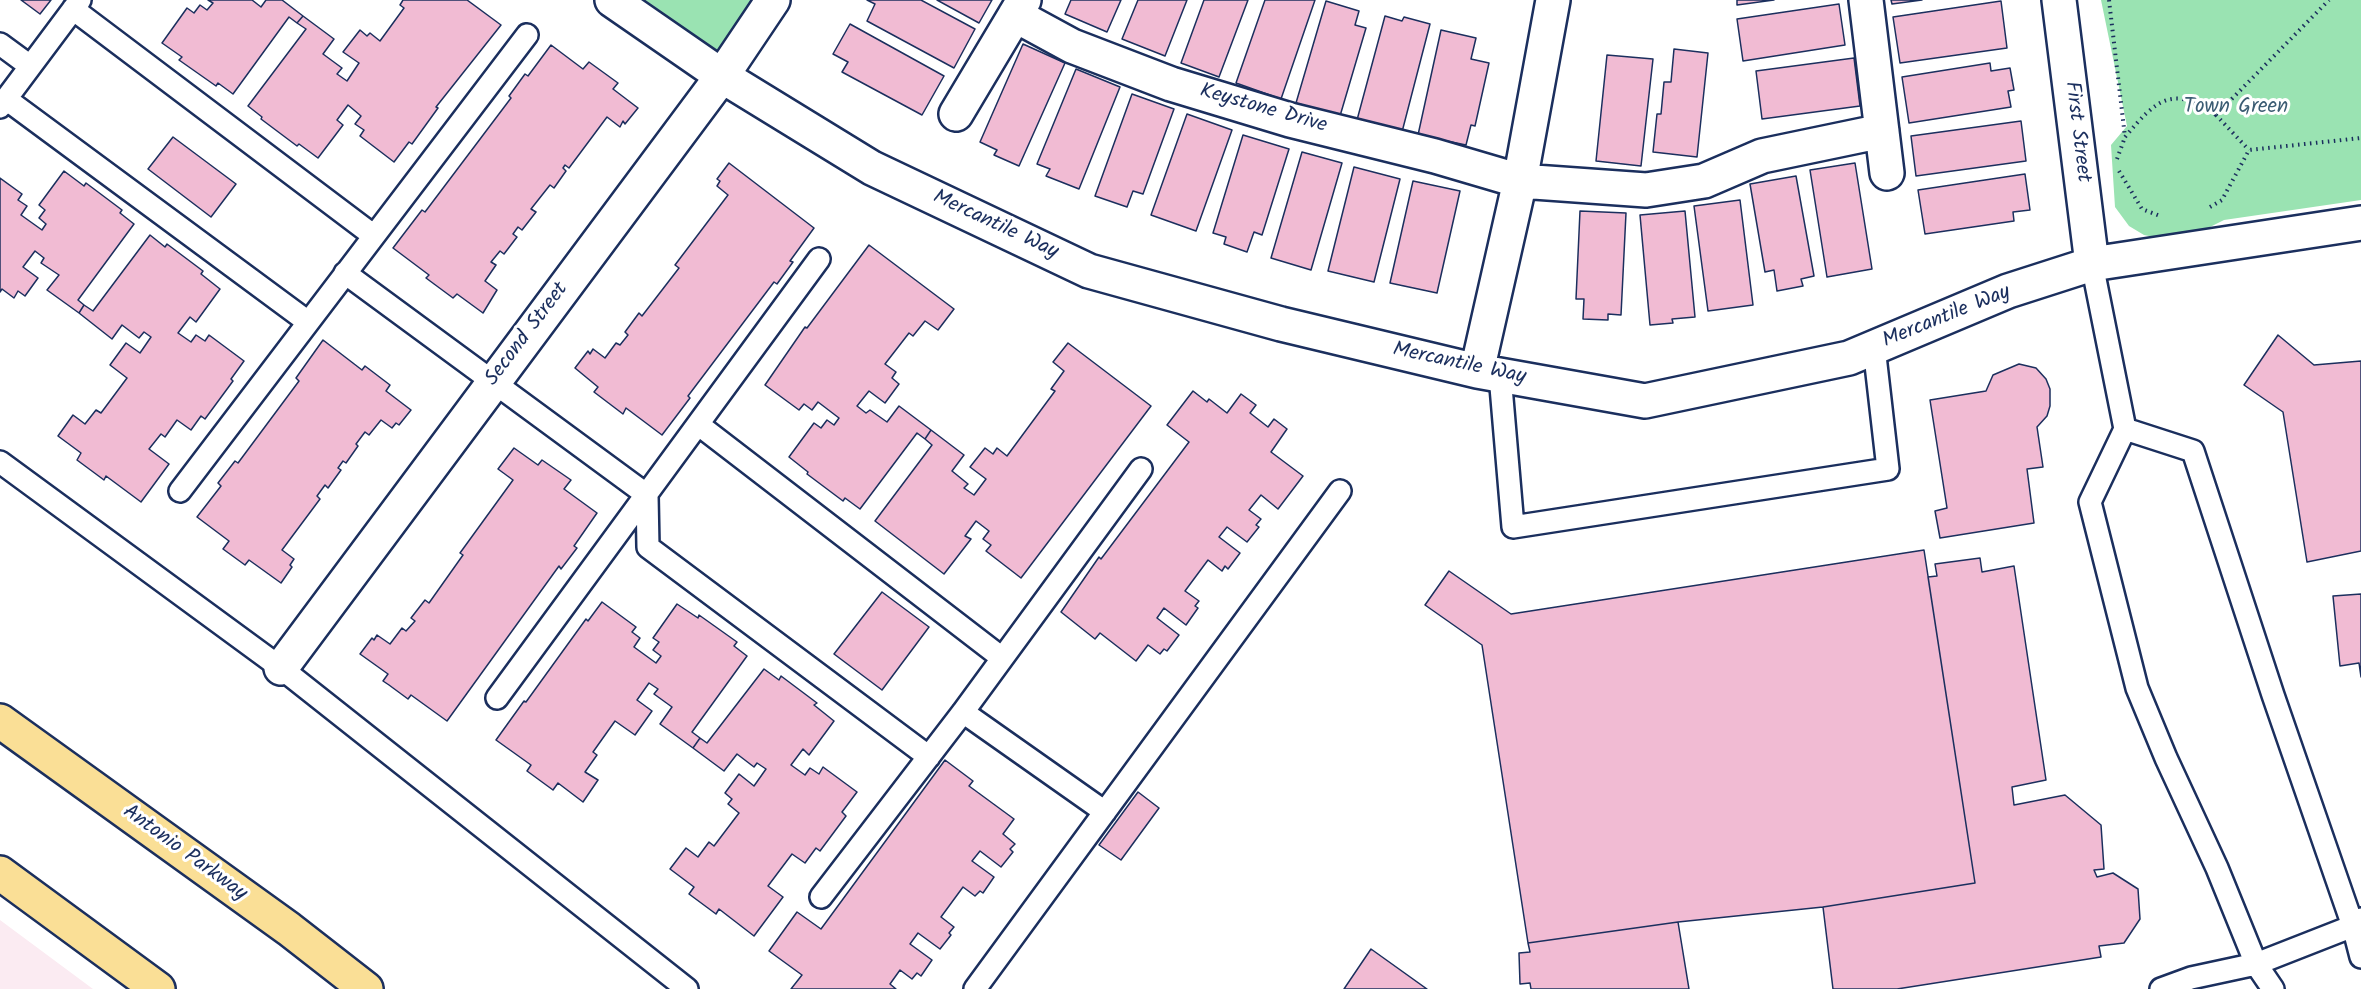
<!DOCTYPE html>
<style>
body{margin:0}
canvas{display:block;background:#fff}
</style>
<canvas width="2361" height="989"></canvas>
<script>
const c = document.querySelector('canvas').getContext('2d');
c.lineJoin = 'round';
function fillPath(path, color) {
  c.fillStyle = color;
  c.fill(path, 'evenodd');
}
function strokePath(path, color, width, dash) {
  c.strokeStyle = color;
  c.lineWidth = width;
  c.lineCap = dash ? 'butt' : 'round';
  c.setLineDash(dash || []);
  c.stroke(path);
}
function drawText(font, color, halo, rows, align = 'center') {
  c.font = font + ' Kalam,sans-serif';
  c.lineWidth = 6;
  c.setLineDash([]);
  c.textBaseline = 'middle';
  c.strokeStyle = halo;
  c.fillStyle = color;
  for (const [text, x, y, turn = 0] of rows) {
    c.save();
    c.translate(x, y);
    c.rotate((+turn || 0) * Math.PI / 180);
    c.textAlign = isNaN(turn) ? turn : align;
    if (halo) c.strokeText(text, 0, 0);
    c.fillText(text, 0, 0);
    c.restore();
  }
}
fillPath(new Path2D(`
 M0 920 93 989H0Z`), '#fbebf2');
fillPath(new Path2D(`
 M635 0H754L717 55Z
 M2101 0H2361V200L2224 220 2196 234 2164 239 2144 235 2129 226 2115 207 2111 145 2127 126Z`), '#9ae3b2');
const building = new Path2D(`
 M21 0H51L40 14Z
 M208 0H252L261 7 266 0H282L303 16 297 23 289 17 233 94 218 83 216 86 179 60 182 57 162 43 187 8 194 13 200 5 207 10 213 3Z
 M403 0H467L501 25 436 107 438 108 412 144 409 142 394 162 360 136 364 130 355 124 361 116 348 105 337 120 343 125 318 158 299 144 297 146 261 119 262 117 248 106 306 29 297 23 303 16 334 39 323 54 342 68 337 74 347 81 359 63 343 52 360 30 367 36 370 33 380 41 404 8 400 5Z
 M867 0H921L975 29 954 68 867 21 875 4Z
 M937 0H992L979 23Z
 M1071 0H1121L1107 32 1065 14Z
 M1138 0H1187L1165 56 1122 39Z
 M1204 0H1248L1219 77 1181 63Z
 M1265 0H1315L1281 99 1236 83Z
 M1737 0H1774L1737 5Z
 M1891 0H1922L1892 4Z
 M1326 1 1359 11 1355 25 1366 28 1340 116 1296 103Z
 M2001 1 2007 48 1900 63 1893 17Z
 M1839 4 1845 45 1743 61 1737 19Z
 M1385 16 1402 21 1404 17 1430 24 1402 132 1357 120Z
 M850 24 944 76 922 115 842 72 848 62 833 54Z
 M1441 30 1476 38 1471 59 1489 63 1475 126 1471 125 1466 145 1418 135Z
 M1023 44 1065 63 1019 166 994 155 997 150 980 142Z
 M551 45 583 69 589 62 618 83 613 89 638 108 625 124 623 121 620 127 607 117 569 168 565 165 563 168 566 171 554 188 550 185 531 209 536 212 522 230 518 227 513 234 517 237 504 254 500 251 491 262 496 265 485 281 497 290 483 313 457 294 453 298 426 278 429 275 393 248 422 210 425 212 511 98 509 96 525 74 528 76Z
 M1674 49 1708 53 1697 157 1653 152 1657 114H1661L1664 82H1671Z
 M1607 55 1653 59 1641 166 1596 161Z
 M1854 58 1860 106 1762 119 1756 71Z
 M1990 63 1991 71 2010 68 2014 90 2008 91 2011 107 1909 123 1902 77Z
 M1076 69 1120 87 1079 189 1046 176 1050 169 1037 164Z
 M1132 94 1174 109 1143 194 1133 191 1127 207 1095 196Z
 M1187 114 1232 130 1196 231 1151 215Z
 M2021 121 2026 161 1916 176 1911 136Z
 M1243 135 1289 149 1262 235 1254 232 1247 252 1224 244 1226 237 1213 233Z
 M173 137 236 184 211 217 148 169Z
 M1302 152 1342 163 1311 270 1271 258Z
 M729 163 814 228 790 261 793 262 777 284 774 282 688 396 690 398 662 435 626 408 623 414 594 392 598 387 575 368 588 351 590 354 593 349 605 358 616 343 620 345 628 335 625 332 639 313 642 316 679 268 675 265 728 195 717 186 720 181 717 179Z
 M1855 163 1872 269 1827 277 1810 170Z
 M1354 167 1400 179 1374 282 1328 271Z
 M64 171 84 186 86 183 122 210 120 213 134 224 78 300 84 305 79 313 47 290 59 275 41 263 44 258 35 251 23 267 38 278 25 296 18 291 14 298 2 289 0 292V178L22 194 18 200 27 206 21 215 42 230 46 224 39 218 45 210 39 205Z
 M2025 174 2030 210 2013 212 2014 221 1925 234 1918 190Z
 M1796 176 1814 276 1801 279 1803 286 1777 291 1774 270 1765 272 1750 184Z
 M1413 181 1460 191 1437 293 1390 283Z
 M1740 200 1753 305 1708 311 1694 206Z
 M1580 211 1626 213 1621 315 1608 314V320L1583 319 1584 299H1576Z
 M1685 211 1695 317 1672 319 1673 323 1650 325 1640 215Z
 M150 235 165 247 167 244 203 271 201 274 220 289 196 322 190 317 178 333 191 342 196 335 205 341 209 335 244 361 231 379 233 381 205 419 201 416 191 430 177 420 165 437 161 434 149 449 169 464 141 502 106 476 104 480 77 460 81 453 58 436 73 415 85 424 96 410 101 413 127 378 110 365 126 343 140 353 151 337 144 332 139 338 122 325 112 339 79 313 84 305 93 311Z
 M869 245 954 309 938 330 925 321 913 336 909 333 885 364 896 372 892 378 899 384 885 403 869 391 857 406 866 413 870 410 887 422 899 406 931 430 925 439 917 433 860 509 845 498 843 501 807 474 808 472 789 457 814 423 821 428 827 420 834 425 839 418 818 402 812 410 804 404 799 410 765 385 805 327 807 328Z
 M2278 335 2314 365 2361 361V551L2307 562 2283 412 2244 385Z
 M323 340 362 370 365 366 390 385 386 391 411 410 399 425 396 423 392 428 381 420 369 435 365 432 356 444 358 446 346 463 343 461 338 468 341 470 328 488 325 485 317 496 320 499 282 550 294 559 290 565 292 567 281 583 249 560 245 565 223 549 229 541 197 517 221 486 218 483 235 461 238 463 299 381 296 378Z
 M1068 343 1151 406 1021 578 986 551 991 545 983 539 989 531 976 521 965 536 971 539 944 574 875 521 932 445 925 439 931 430 964 455 952 471 968 484 964 488 974 495 986 479 970 467 985 448 993 454 997 448 1007 456 1055 391 1051 389 1064 371 1053 362Z
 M2019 364 2036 368 2046 379 2050 389V406L2047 416 2037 427 2043 467 2027 469 2034 523 1940 538 1935 511 1947 508 1930 400 1986 391 1993 375Z
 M1193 391 1207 402 1209 399 1227 413 1241 394 1256 405 1250 413 1268 427 1274 419 1287 429 1271 452 1303 476 1278 509 1261 495 1249 510 1261 519 1256 525 1259 527 1247 542 1227 527 1219 537 1240 553 1228 569 1225 566 1222 571 1208 560 1185 591 1199 601 1195 606 1198 608 1186 625 1164 608 1157 618 1179 635 1167 651 1164 649 1160 654 1148 645 1136 661 1100 633 1095 639 1061 612 1099 557 1101 559 1189 442 1167 425Z
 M514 448 538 465 542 460 571 480 564 489 597 513 574 546 577 548 561 569 559 566 447 721 411 695 408 699 389 685 383 681 388 674 360 654 372 638 374 640 377 635 390 644 402 628 406 631 415 621 411 618 425 600 429 603 463 555 460 553 513 480 498 469Z
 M1924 550 1975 883 1823 907 1678 922 1528 943 1482 645 1425 605 1449 571 1511 614Z
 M1980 558 1982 572 2014 566 2046 780 2012 787 2014 805 2065 795 2101 825 2104 869 2094 870 2097 877 2113 873 2138 889 2140 919 2124 943 2099 946 2101 957 1897 989H1833L1823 907 1975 883 1928 577 1937 576 1935 564Z
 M882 592 929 627 882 690 834 654Z
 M2361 594V677L2359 663 2340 666 2333 596Z
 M602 602 636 627 632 632 640 638 634 647 656 663 661 656 653 650 659 642 653 638 677 604 698 618 699 615 737 642 734 646 747 656 692 732 700 738 693 748 660 724 672 707 654 694 658 689 649 683 637 700 652 711 635 735 615 721 593 752 597 755 585 772 598 780 583 802 558 783 553 790 527 771 531 765 496 740 524 701 526 702 586 619 588 621Z
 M764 669 779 680 781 676 817 703 814 705 834 721 809 755 803 749 791 765 805 775 810 768 819 774 823 767 857 792 842 812 846 816 820 851 816 848 805 863 792 854 768 886 783 897 754 936 719 909 716 914 689 894 694 887 670 869 686 848 698 857 709 842 714 846 739 813 728 804 732 799 725 793 739 774 754 786 766 769 757 763 754 767 737 754 724 771 693 748 700 738 707 743Z
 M945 760 973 781 969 786 1014 819 1003 834 1015 844 1010 849 1013 852 1001 867 980 851 972 861 994 877 983 893 980 891 975 896 963 887 941 917 954 927 949 933 951 935 940 949 918 933 910 944 932 960 921 976 917 973 912 979 900 970 890 984 896 989H791L802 975 769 951 797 912 821 929Z
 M1138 792 1159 808 1121 860 1099 845Z
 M1678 922 1689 989H1531L1530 983 1520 984 1519 953 1530 952 1528 943Z
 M1371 949 1427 989H1344Z`);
fillPath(building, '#f1bbd3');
strokePath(building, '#1b2f5e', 1.5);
const lane = new Path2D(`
 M73 9 374 236
 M0 44 30 66
 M6 99 308 322
 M0 107 80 0
 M2092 264 2125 429 2090 502 2137 688 2166 758 2217 868 2256 964 2273 989
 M345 273 647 495 648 547 929 757
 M1500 375 1513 527 1888 469 1874 347
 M699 425 1002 658
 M2125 429 2193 451 2273 695 2353 926 2361 957
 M0 462 281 668 687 989
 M180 491 527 35
 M497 698 819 259
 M963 712 1105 812
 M821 897 963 712 1141 469
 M975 989 1340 491
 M2161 989 2191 978 2256 964 2353 926 2361 919`);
const street = new Path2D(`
 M612 0 722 76 872 168 1089 271 1281 324 1477 371 1645 401 1849 358 2008 291 2092 264 2361 223
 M1866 0 1887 173
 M2059 0 2092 264
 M1015 15 1072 46 1171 84 1290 120 1435 156 1520 181 1646 190 1704 181 1762 156 1882 131
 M956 114 1024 0
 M1477 371 1520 181 1553 0
 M281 668 722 76 773 0`);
const primary = new Path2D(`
 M0 721 289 929 366 989
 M0 873 158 989`);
strokePath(lane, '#1b2f5e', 26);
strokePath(street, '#1b2f5e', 38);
strokePath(primary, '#1b2f5e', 38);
strokePath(new Path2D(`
 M2109 0 2125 137C2156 100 2172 84 2216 115L2329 0
 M2216 115 2249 150
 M2117 159 2125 137
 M2119 171 2142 209 2160 216
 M2210 207 2222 200 2249 150 2361 138`), '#1b2f5e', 4, [1.5, 4.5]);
strokePath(lane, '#fff', 21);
strokePath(street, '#fff', 33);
strokePath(primary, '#fadf96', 33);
drawText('21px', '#3b5c73', '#fff', [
 ["Town Green",2236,108]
]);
drawText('21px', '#1b2f5e', '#fff', [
 ["Keystone Drive",1263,110,16],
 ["First Street",2076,132,83],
 ["Mercantile Way",995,226,25],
 ["Mercantile Way",1947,318,-22],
 ["Second Street",528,335,-53],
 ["Mercantile Way",1459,365,12],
 ["Antonio Parkway",184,854,36]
]);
</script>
